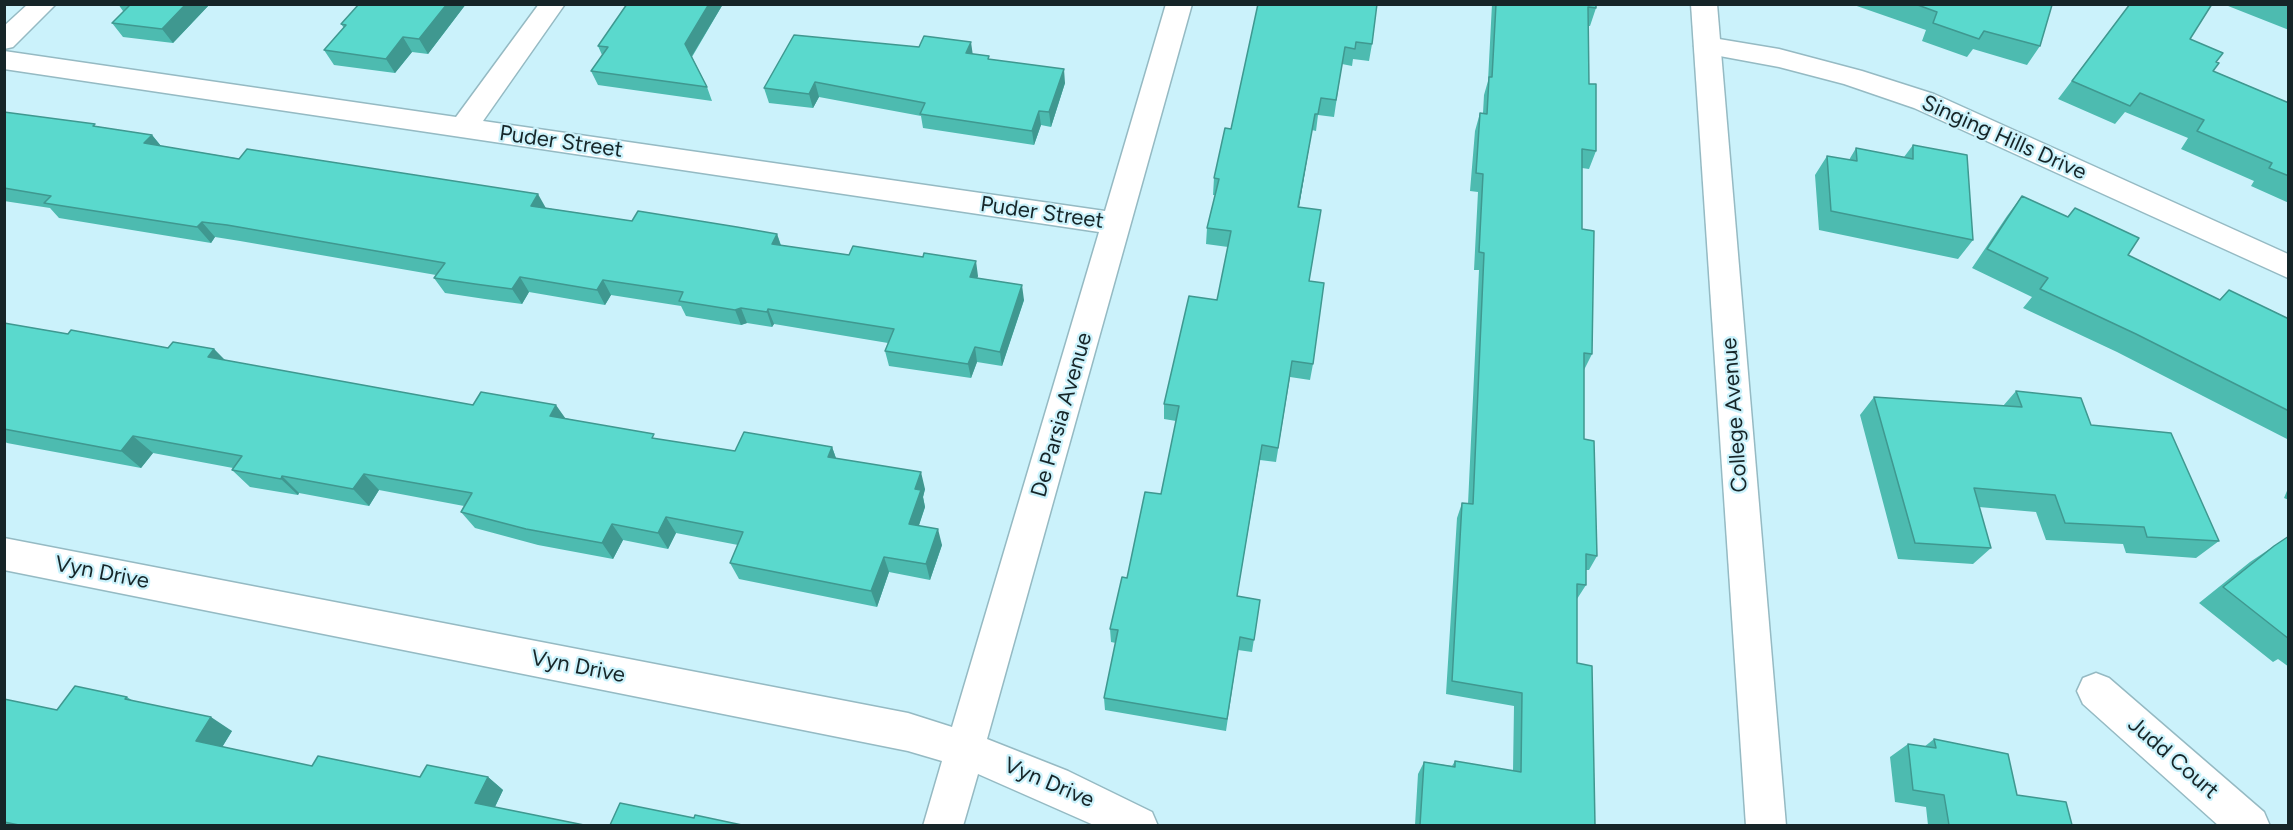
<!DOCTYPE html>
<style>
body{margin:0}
#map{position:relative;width:2293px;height:830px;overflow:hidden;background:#cbf2fb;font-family:Figtree,sans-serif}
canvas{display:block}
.frame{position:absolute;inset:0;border:6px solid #162528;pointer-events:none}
</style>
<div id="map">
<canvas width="2293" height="830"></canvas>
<div class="frame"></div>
</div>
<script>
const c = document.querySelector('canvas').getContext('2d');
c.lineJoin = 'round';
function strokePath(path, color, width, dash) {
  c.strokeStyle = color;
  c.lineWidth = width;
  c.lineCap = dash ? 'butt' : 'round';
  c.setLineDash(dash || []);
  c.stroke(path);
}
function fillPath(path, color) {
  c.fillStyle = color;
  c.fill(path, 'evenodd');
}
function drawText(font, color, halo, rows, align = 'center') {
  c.font = font + ' Figtree,sans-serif';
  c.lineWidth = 4.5;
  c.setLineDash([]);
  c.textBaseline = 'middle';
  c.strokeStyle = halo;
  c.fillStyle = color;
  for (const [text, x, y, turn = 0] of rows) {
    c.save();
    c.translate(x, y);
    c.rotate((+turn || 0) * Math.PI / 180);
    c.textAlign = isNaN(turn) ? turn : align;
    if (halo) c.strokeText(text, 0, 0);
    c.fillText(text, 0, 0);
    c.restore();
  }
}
const minor = new Path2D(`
 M28 4H56L13 47 4 49V26Z
 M539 4H565L483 121 1105 211 1166 4H1192L987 739 1068 771 1152 812 1158 826H1096L978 774 963 826H923L942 761 908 751 4 570V538L908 713 952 727 1099 232 4 69V51L456 117Z
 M1707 37 1779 49 1862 71 1934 94 2288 254V278L1914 108 1844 84 1779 67 1698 52 1694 46 1698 40Z
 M2096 673 2109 678 2264 812 2270 826H2219L2083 704 2077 691 2083 678Z`);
const tertiary = new Path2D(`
 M1691 4H1717L1786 826H1746Z`);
strokePath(minor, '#95bac3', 3);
strokePath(tertiary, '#95bac3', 3);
fillPath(minor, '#fff');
fillPath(tertiary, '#fff');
fillPath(new Path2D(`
 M118 4H210L173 43 123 37 112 23 124 11H123Z
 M466 4 428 54 412 52 395 73 334 65 324 50 344 28 341 24Z
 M723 4 692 57 707 87 712 101 598 85 591 71 602 55 598 46Z
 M1258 4 1372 44 1369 61 1353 59 1352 66 1342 64 1334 117 1318 115 1316 131 1312 130 1299 207 1309 281 1313 364 1310 380 1290 377 1276 462 1260 460 1237 596 1260 600 1252 652 1238 650 1226 731 1105 710 1104 698 1116 643 1111 642 1110 629 1127 578 1161 494 1176 421 1164 419V404L1217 300 1228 247 1206 244 1207 228 1215 195H1213L1214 178 1231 129Z
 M1492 4H1596V8L1590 26H1589V84L1596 151 1589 169 1582 168V229L1592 354 1584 370V439L1597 556 1589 570H1586V585L1577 599V663L1595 825H1415L1418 774 1424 762 1452 766 1455 761 1513 771 1514 706 1446 694 1457 518 1462 503 1468 504 1479 270H1474L1478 192 1470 191 1475 131 1480 113H1483L1484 95 1488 81Z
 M1851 4H2050L2040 46 2027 65 1973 49 1967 57 1922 41 1926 30Z
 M2130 4 2190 39 2216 62 2213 71 2289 103V203L2251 186 2254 181 2181 149 2188 138 2125 112 2115 124 2058 99Z
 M2223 4H2289V30Z
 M973 54 989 56V60L1065 83 1051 127 1041 125 1034 145 923 128 921 116 819 97 813 108 769 103 764 88Z
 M4 112 152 135 161 146 546 208 632 221 777 234 781 245 978 276 977 278 1024 300 1002 366 977 362 971 378 889 366 885 351 888 343 774 324 772 327 747 323 741 325 686 316 681 306 611 295 605 305 529 292 522 304 485 299 445 293 434 278 436 275 240 241 215 237 211 243 59 218 50 208 4 201Z
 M1913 145 1973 240 1958 259 1819 230 1815 175 1827 156 1849 160 1856 148 1904 157Z
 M2022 196 2067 217 2075 208 2128 255 2219 300 2229 290 2289 319V440L2117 352 2023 308 2032 297 1972 268 2007 216Z
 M4 323 68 334 168 348 214 349 224 360 473 405 565 418 657 439 735 451 832 447 836 458 925 489 923 497 925 507 919 525 942 545 930 580 889 572 877 607 739 579 730 563 738 545 676 533 668 549 623 540 613 559 538 545 475 528 461 512 464 506 379 490 369 506 299 493 298 495 250 487 232 470 233 468 153 453 141 468 7 443 4 441Z
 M2016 391 2091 425 2219 541 2196 558 2126 553 2123 544 2046 540 2036 512 1979 507 1991 548 1973 564 1898 559 1860 415 1874 397 2003 406Z
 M2289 486V500L2284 498Z
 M2289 536V667L2278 659 2273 662 2199 603 2250 562Z
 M127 697 133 701 232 731 222 747 312 766 420 777H488L503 790 495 807 584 825H8L4 824V699L57 710Z
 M1934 739 2017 795 2072 825H1928L1926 807 1895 802 1890 757 1908 744 1924 747Z`), '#4dbbb0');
fillPath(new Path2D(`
 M186 4H210L173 43 162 29Z
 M447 4H466L428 54 419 39Z
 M709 4H723L690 59 685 44Z
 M403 37 412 52 395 73 386 59Z
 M971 42 973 56 966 53Z
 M1064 69 1065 83 1051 127 1049 112Z
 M815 82 819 97 813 108 809 94Z
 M1039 111 1041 125 1034 145 1032 131Z
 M1315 114 1312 130 1296 224 1298 207Z
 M152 135 165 151 144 143Z
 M538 194 547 210 531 206Z
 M202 222 215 237 211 243 197 227Z
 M777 234 782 250 772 244Z
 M976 261 978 276 972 292 970 277Z
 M520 277 529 292 522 304 512 289Z
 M603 280 611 295 605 305 597 290Z
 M1022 285 1024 300 1002 366 1000 352Z
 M741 308 747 323 741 325 735 310Z
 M768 309 774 324 772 327 767 312Z
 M975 347 977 362 971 378 968 364Z
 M214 349 232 367 208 357Z
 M556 405 568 422 550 416Z
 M133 436 153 453 141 468 121 451Z
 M832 447 838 464 828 457Z
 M921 472 925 489 923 497 925 507 914 540 909 524 915 489Z
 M364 474 379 490 369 506 353 489Z
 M282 476 299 493 298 495 281 479Z
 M666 517 676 533 668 549 658 533Z
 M612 524 623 540 613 559 602 543Z
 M938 529 942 545 930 580 926 564Z
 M884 557 889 572 877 607 871 591Z
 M211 717 232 731 218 754 196 741Z
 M488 777 503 790 491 815 475 803Z`), '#3f9890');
const building = new Path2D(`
 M131 4H186L162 29 112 23Z
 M359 4H447L419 39 403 37 386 59 324 50 346 25 341 24Z
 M627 4H709L685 44 707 87 591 71 608 47 598 46Z
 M1258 4H1377L1372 44 1356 42 1355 49 1345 47 1336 100 1321 98 1318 114H1315L1298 207 1321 210 1309 281 1324 283 1313 364 1292 361 1278 448 1262 445 1237 596 1260 600 1254 640 1240 637 1227 719 1104 698 1118 630 1110 629 1122 577 1127 578 1145 492 1161 494 1179 406 1164 404 1189 296 1217 300 1231 231 1207 228 1219 179 1214 178 1225 128 1231 129Z
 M1496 4H1596V8L1588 7 1589 84H1596V151L1582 149V229L1594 231 1592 354 1584 353V439L1594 441 1597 556 1586 554V585L1577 584V663L1592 666 1595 825H1420L1424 762 1455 767V761L1521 772 1522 693 1452 681 1462 503 1473 504 1484 253 1479 252 1483 174 1476 173 1480 113 1487 114 1489 77H1492Z
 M1915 4H2050L2052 5 2040 46 1984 31 1979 39 1933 23 1937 12Z
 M2130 4H2212L2190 39 2223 53 2216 62 2219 63 2213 71 2289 103V176L2269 168 2272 163 2197 131 2204 120 2140 93 2130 106 2072 81Z
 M794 35 919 47 924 36 971 42 966 53 989 56 988 59 1064 69 1049 112 1039 111 1032 131 920 114 925 103 815 82 809 94 764 88Z
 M4 112 95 124 93 126 152 135 144 143 239 159 247 149 538 194 531 206 632 221 638 211 737 227 777 234 772 244 849 255 853 246 923 257 924 253 976 261 970 277 1022 285 1000 352 975 347 968 364 885 351 894 329 768 309 767 312 741 308 735 310 679 301 683 292 603 280 597 290 520 277 512 289 475 284 434 278 445 263 227 225 202 222 197 227 44 203 51 196 4 188Z
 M1913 145 1967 155 1973 240 1831 211 1827 156 1857 161 1856 148 1913 159Z
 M2022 196 2068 217 2075 208 2139 238 2128 255 2220 300 2229 290 2289 319V411L2136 334 2040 289 2048 278 1987 249Z
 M4 323 68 334 71 330 168 348 173 342 214 349 208 357 473 405 481 392 556 405 550 416 654 434 652 438 735 451 744 432 832 447 828 457 921 472 915 489 921 490 909 524 938 529 926 564 884 557 871 591 730 563 743 532 666 517 658 533 612 524 602 543 526 529 461 512 472 493 364 474 353 489 282 476 281 479 232 470 242 456 133 436 121 451 4 429Z
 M2016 391 2081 398 2091 425 2171 433 2219 541 2147 537 2144 527 2065 523 2055 495 1974 488 1991 548 1915 543 1874 397 2022 407Z
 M2289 536V639L2223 587 2274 546Z
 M75 686 127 697 125 699 211 717 196 741 312 766 318 756 420 777 427 765 488 777 475 803 584 825H19L4 822V699L57 710Z
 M1934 739 2008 754 2017 795 2066 802 2072 825H1949L1944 795 1913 790 1908 744 1936 748Z
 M620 803 694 818 695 815 742 825H610Z`);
fillPath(building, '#5ad9cd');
strokePath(building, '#3f9890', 1.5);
drawText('22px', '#162528', '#cbf2fb', [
 ["Singing Hills Drive",2004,138,24],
 ["Puder Street",561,142,8],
 ["Puder Street",1042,213,8],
 ["De Parsia Avenue",1062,415,-74],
 ["College Avenue",1735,415,-94],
 ["Vyn Drive",102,573,11],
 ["Vyn Drive",578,667,11],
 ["Judd Court",2173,758,41],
 ["Vyn Drive",1049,783,23]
]);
</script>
